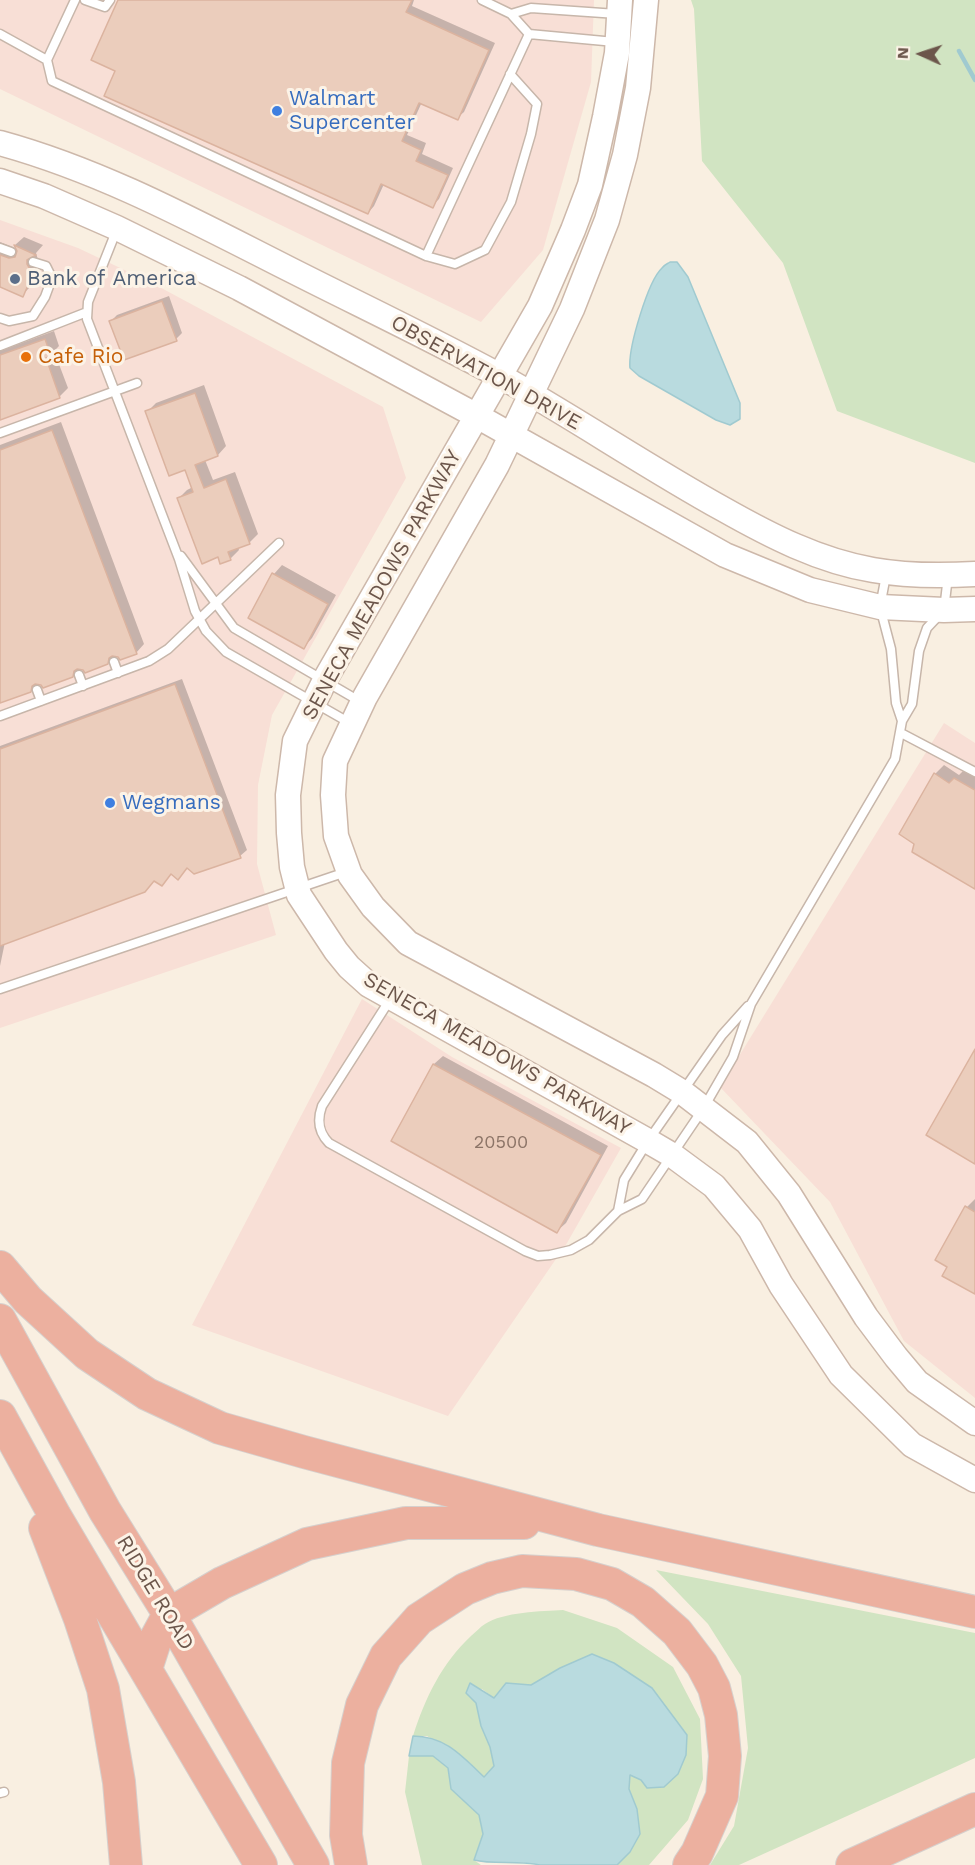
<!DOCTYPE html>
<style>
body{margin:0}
#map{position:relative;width:975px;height:1865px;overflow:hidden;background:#f9efe1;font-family:"Work Sans",sans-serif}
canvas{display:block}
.north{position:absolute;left:891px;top:24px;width:60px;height:60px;-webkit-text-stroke:4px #fcf3e7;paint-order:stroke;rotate:273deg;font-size:16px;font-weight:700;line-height:24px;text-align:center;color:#6c564b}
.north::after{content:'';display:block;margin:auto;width:21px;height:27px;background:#6c564b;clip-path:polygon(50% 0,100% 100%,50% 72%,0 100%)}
</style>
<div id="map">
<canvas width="975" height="1865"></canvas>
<div class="north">N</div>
</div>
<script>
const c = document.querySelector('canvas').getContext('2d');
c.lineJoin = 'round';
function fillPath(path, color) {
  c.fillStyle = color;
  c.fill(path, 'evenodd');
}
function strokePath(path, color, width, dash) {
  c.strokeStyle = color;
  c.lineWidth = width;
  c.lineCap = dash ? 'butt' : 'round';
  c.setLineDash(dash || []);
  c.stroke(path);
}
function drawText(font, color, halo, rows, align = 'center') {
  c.font = font + ' "Work Sans",sans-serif';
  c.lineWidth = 6;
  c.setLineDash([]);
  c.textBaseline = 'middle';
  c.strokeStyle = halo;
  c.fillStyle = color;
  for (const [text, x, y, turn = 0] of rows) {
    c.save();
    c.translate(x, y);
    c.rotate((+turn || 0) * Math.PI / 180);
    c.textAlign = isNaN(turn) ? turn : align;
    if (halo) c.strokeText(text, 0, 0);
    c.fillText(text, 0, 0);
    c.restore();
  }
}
fillPath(new Path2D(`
 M0 0H594L591 82 543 250 481 322 0 89Z
 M0 220 78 248 152 283 383 407 406 478 272 715 258 785 257 864 276 935 0 1028Z
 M944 723 975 743V1398L904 1341 830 1202 720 1087Z
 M362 999 452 1057 621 1148 567 1243 448 1416 192 1325Z`), '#f8dfd6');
fillPath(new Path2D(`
 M691 0H975V463L837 411 783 263 702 161 694 9Z
 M656 1570 975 1633V1758L739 1865H710L734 1826 748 1748 741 1676 708 1624Z
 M563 1610 617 1628 673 1667 700 1719 703 1779 688 1820 649 1865H617L630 1852 637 1809 629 1789 630 1775 641 1780 687 1735 670 1714 592 1654 560 1668 531 1685 506 1683 494 1698 482 1689 466 1693 476 1703 481 1726 490 1747 494 1767 483 1777 470 1763 427 1736H413C425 1698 442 1663 471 1636 476 1632 480 1627 485 1624 503 1612 542 1611 563 1610Z
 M409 1756H433L448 1768 451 1789 479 1815 483 1833 474 1860 481 1865H422L405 1792Z`), '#d1e4c2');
const water = new Path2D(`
 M670 262H677L688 277 740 403V419L730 425 716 420 639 376 630 368C628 348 648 281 662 268 664 265 667 264 670 262Z
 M592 1654 614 1663 652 1688 687 1735 686 1755 678 1774 664 1787 647 1788 641 1780 630 1775 629 1789 637 1809 640 1834 630 1852 617 1865H540C519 1860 493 1865 474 1860L483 1834 479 1815 451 1789 448 1768 433 1756H409L413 1736C445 1736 462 1756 484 1777L494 1766 490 1747 481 1726 476 1703 466 1693 470 1683 494 1698 506 1683 531 1685 560 1668Z`);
fillPath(water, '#b9dbdf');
strokePath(water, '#a0cad0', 1.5);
fillPath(new Path2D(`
 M120 0H414L412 6 495 43 464 112 457 118 422 102 407 135 426 143 422 154 453 168 439 199 432 206 384 184 374 206 368 213 117 70Z
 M24 237 43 245 36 253 38 260 42 262 31 286 22 295 0 285V242L17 249 15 245Z
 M169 296 182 333 176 339 111 321 117 315Z
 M54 331 59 346 54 351 68 388 59 397 0 419V351Z
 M204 385 226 446 218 455 205 460 213 480 235 472 258 534 250 542 238 547 239 550 230 559 219 556 179 498 187 490 193 487 186 468 147 412 156 403Z
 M61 422 144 644 136 653 115 655 107 663 80 668 72 676 38 683 30 691 0 702V445Z
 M282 565 336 595 312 638 304 647 250 617 274 574Z
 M182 679 247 850 240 856 188 867 184 872 172 873 5 942 0 966V746Z
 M944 765 959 775 964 770 975 776V887L935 774Z
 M443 1056 608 1146 566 1223 557 1231 393 1141 434 1064Z
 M975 1199V1293L967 1207Z`), '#0003');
strokePath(new Path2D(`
 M959 51 975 80`), '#a0cad0', 4.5);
const building = new Path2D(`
 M118 0H412L406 12 489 50 458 120 419 103 402 141 421 150 416 161 448 175 433 208 381 184 368 214 104 96 115 71 91 60Z
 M14 245 36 255 27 260V264L30 269 34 271 23 297 0 287V255L9 258 15 257 17 251Z
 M162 301 177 341 124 360 109 321Z
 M45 339 51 356 46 358 60 398 0 420V355Z
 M195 393 218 456 195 465 204 488 226 479 250 544 228 552 231 560 220 564 218 557 202 564 177 498 193 492 185 470 169 476 145 411Z
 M52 430 137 654 120 660 118 657 112 656 109 658 108 664 85 673 83 670 77 669 74 671 73 677 43 688 41 685 35 684 32 686 31 692 0 703V450Z
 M272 573 328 604 304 649 248 618Z
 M175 684 241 858 194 874 187 868 178 880 171 874 162 886 154 881 145 892 0 946V749Z
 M934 773 949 783 954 778 975 790V889L912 852 914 844 899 834Z
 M975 1049V1164L926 1135Z
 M433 1064 601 1155 557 1233 391 1141Z
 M965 1206 975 1212V1294L942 1276 947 1267 935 1260Z`);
fillPath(building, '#ebcdbc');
strokePath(building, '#dbb39f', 1.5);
const lane = new Path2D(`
 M75 0 47 60 52 81 426 256 529 34
 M85 0 105 7 110 0
 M482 0 511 14
 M0 34 47 60
 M615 42 529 34 511 14 531 8 617 14
 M117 229 88 302 87 319 179 559 195 611 206 631 226 652 350 723
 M0 248 11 252
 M426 256 455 264 485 250 511 202 531 134 537 104 510 74
 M0 318 9 321 33 316 45 297 52 278 46 266 33 262
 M0 346 87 312
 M0 433 137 383
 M181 556 234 628 361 702
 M886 575 880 607 891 649 896 703 902 721 912 704 919 651 927 628 944 610 948 576
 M114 662 118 673
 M79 675 83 686
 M37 690 41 701
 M0 716 149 661 168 649 279 543
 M901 733 975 772
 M0 989 346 872
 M391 998 322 1106C317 1120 318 1132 329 1143L525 1251 538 1256 550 1255 571 1250 589 1240 618 1211 642 1199 703 1109 733 1057 751 1004 895 759 902 721
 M618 1211 624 1180 648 1141 722 1035 748 1006
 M0 1793 4 1792`);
const secondary = new Path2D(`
 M620 0 617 53 605 117 590 185 573 230 540 306 327 676 295 741 288 795 289 833 292 867 299 895 336 951 349 967 369 985 648 1141 672 1155 714 1186 750 1229 781 1285 841 1375 912 1445 975 1480
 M646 0 638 88 625 155 607 220 572 309 497 465 365 697 335 761 333 795 336 836 350 875 373 907 408 943 654 1075 682 1092 747 1142 789 1194 866 1317 896 1357 917 1382 975 1423
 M0 143C102 171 194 221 287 268 358 304 430 338 500 376 575 418 647 467 723 509 769 535 819 561 873 570 907 576 941 576 975 574
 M0 181 44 196 117 228 239 288 477 416 725 555 810 590 880 607 944 610 975 609`);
const highway = new Path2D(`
 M0 1267 28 1300 87 1354 147 1394 220 1428 304 1452 598 1530 975 1612
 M0 1320 105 1511 169 1614 313 1865
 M0 1416 55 1516 261 1865
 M45 1528 80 1619 103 1689 119 1782 126 1865
 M146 1669 156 1638 169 1614 222 1583 307 1544 406 1523H524
 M351 1865 346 1835 348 1763 362 1705 386 1656 419 1619 465 1589 492 1578 522 1571 576 1574 612 1584 643 1602 677 1632 702 1665 714 1688 721 1715 725 1756 722 1796 697 1853 689 1865
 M852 1865 975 1809`);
strokePath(lane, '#c7b6aa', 11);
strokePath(secondary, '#cdb8aa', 27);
strokePath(highway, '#d6d0cd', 34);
strokePath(lane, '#fff', 8);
strokePath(secondary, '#fff', 24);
strokePath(highway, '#ecb09f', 32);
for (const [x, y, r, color] of [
 [277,111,6,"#3f7fe0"],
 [15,279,6,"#5c6f8a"],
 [26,357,6,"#e8710a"],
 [110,803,6,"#3f7fe0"]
]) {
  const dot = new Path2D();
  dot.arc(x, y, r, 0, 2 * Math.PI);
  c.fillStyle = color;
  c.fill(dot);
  strokePath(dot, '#fcf3e7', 2);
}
drawText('18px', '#8c7467', null, [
 ["20500",501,1143]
]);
drawText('21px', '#366cbe', '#fcf3e7', [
 ["Walmart",289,99],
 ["Supercenter",289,123],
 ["Wegmans",122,803]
], 'left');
drawText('21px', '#4e5e75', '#fcf3e7', [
 ["Bank of America",27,279]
], 'left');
drawText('21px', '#c56008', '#fcf3e7', [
 ["Cafe Rio",38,357]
], 'left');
drawText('21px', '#6c564b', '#fcf3e7', [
 ["OBSERVATION DRIVE",486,373,29],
 ["SENECA MEADOWS PARKWAY",382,585,-61],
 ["SENECA MEADOWS PARKWAY",497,1054,30],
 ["RIDGE ROAD",155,1593,59]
]);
</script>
